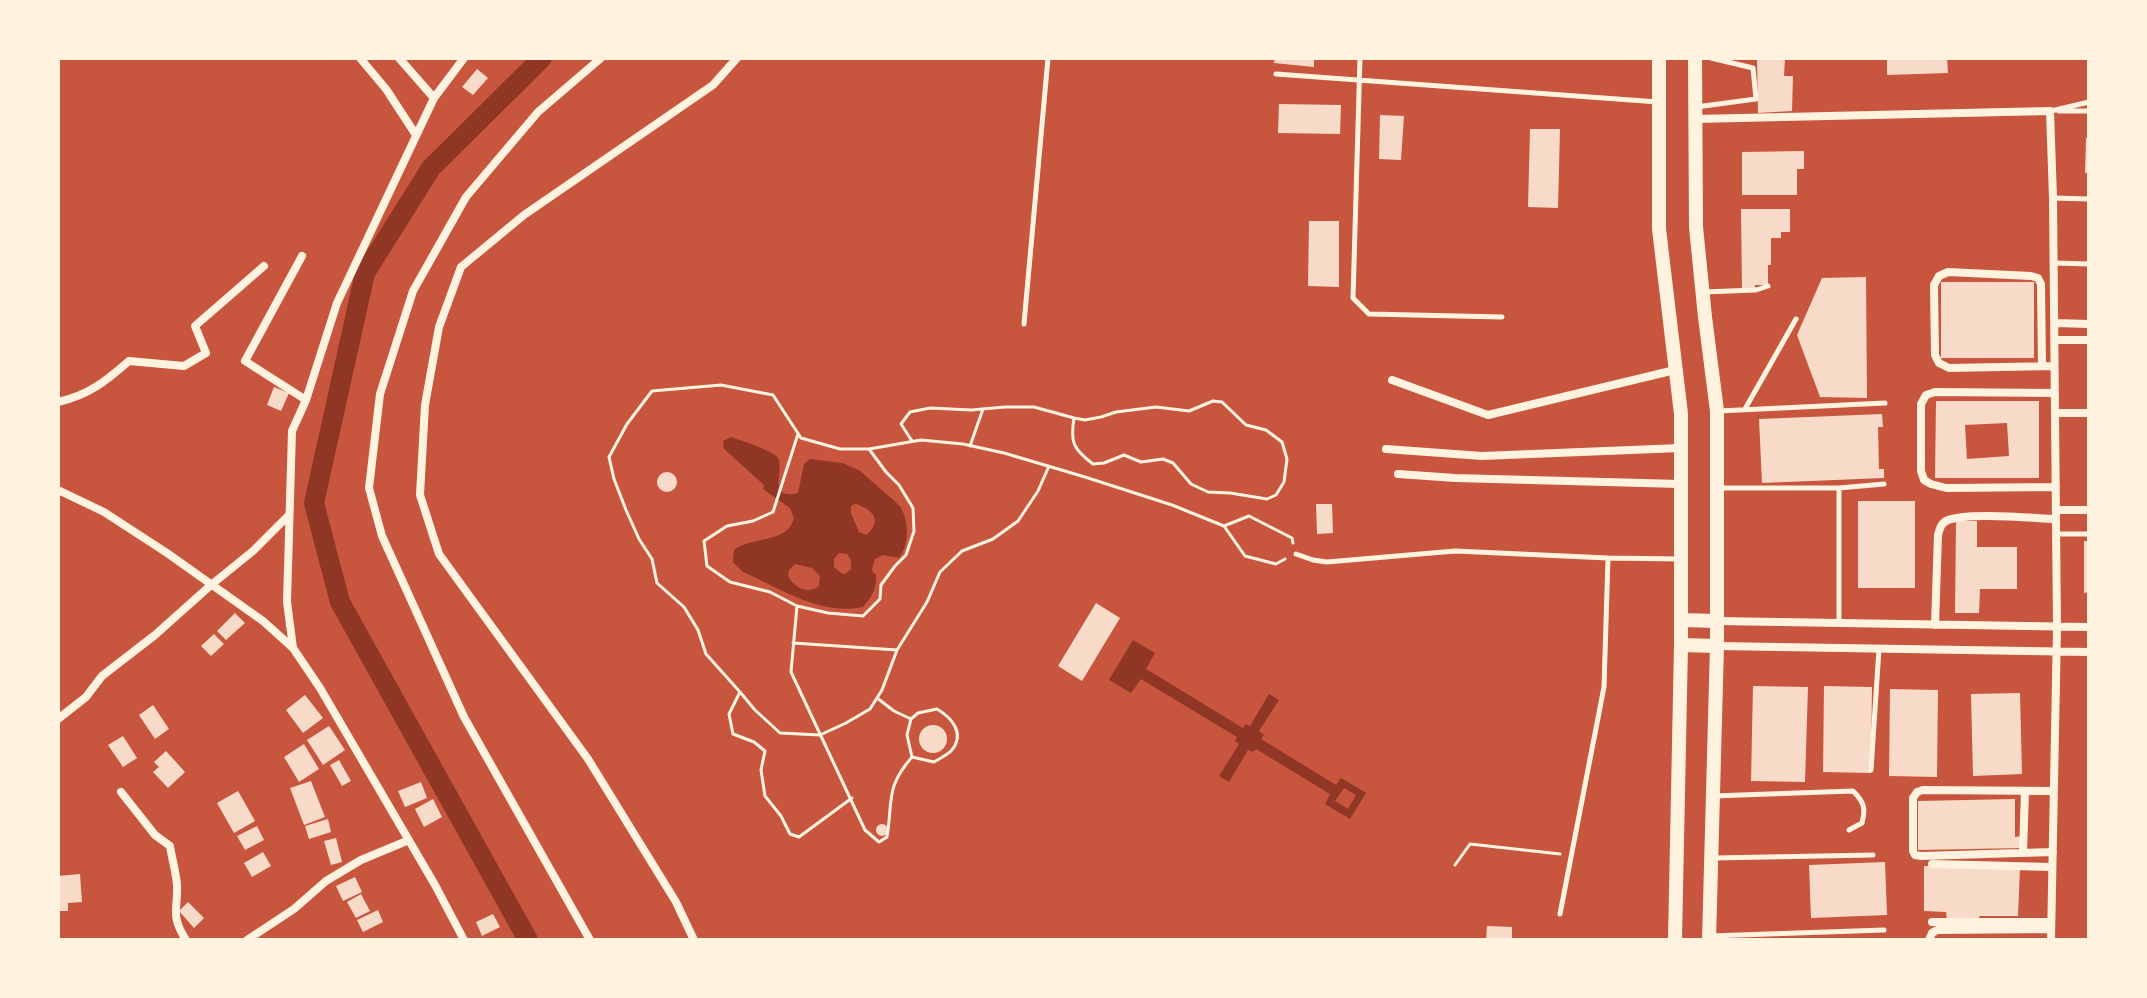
<!DOCTYPE html>
<style>
body{margin:0}
#map{position:relative;width:2147px;height:998px;overflow:hidden;background:#c8553d;font-family:Overpass,sans-serif}
canvas{display:block}
.frame{position:absolute;inset:0;border:60px solid #fff3e0;pointer-events:none}
</style>
<div id="map">
<canvas width="2147" height="998"></canvas>
<div class="frame"></div>
</div>
<script>
const c = document.querySelector('canvas').getContext('2d');
c.lineJoin = 'round';
function fillPath(path, color) {
  c.fillStyle = color;
  c.fill(path, 'evenodd');
}
function strokePath(path, color, width, dash) {
  c.strokeStyle = color;
  c.lineWidth = width;
  c.lineCap = dash ? 'butt' : 'round';
  c.setLineDash(dash || []);
  c.stroke(path);
}
fillPath(new Path2D(`
 M731 437C741 441 773 450 778 458 785 469 766 501 798 493L804 464 810 459 842 463 859 470 900 506C909 522 910 542 899 558L883 555 875 559 872 569 873 573 876 574C877 588 872 597 863 607 820 616 780 588 743 572L733 562 734 550C752 536 788 544 794 518L790 508 763 489 764 485 724 449 723 441ZM855 504C872 508 884 521 866 535L859 532 851 513V506ZM839 553 847 554 851 560V569L845 574 841 573 834 567V559ZM795 564 812 568 820 576 819 586C807 595 795 588 788 576L789 570Z
 M1133 640 1155 653 1146 669 1243 728 1246 724 1250 726 1269 694 1279 700 1259 731 1264 735 1261 739 1336 785 1341 778 1366 793 1350 819 1325 804 1330 794 1256 749 1253 752 1248 750 1229 782 1219 776 1239 744 1235 741 1237 737 1141 679 1131 693 1109 680ZM1344 788 1356 795 1348 809 1335 801Z`), '#8f3625');
strokePath(new Path2D(`
 M528 940 340 602 314 503 365 273 431 168 542 58`), '#8f3625', 20);
fillPath(new Path2D(`
 M1275 58H1314V67L1274 63Z
 M1757 58H1785L1784 76H1793L1792 111 1758 113Z
 M1887 58H1947L1948 73 1887 75Z
 M477 69 488 78 473 95 462 87Z
 M1279 104 1341 105 1340 134 1278 133Z
 M1380 115 1404 116 1401 160 1379 159Z
 M1530 129H1560L1558 208 1528 207Z
 M2086 138 2089 139V173H2085Z
 M1804 151V169H1797V195H1742V152Z
 M1741 209H1790V232H1781V238H1771V265H1768V285H1755V289L1742 290Z
 M1309 221H1339V287L1308 286Z
 M1866 277 1867 398 1820 397 1797 335 1822 278Z
 M1941 282H2034V358H1941Z
 M274 387 289 393 281 411 267 405Z
 M1936 401H2039V478H1935ZM2007 423 2009 456 1967 459 1965 425Z
 M1882 414 1883 427H1878L1879 469H1884V478L1762 483 1759 419Z
 M657 482a10 10 0 1 1 20 0a10 10 0 1 1-20 0Z
 M1858 501H1915V588H1858Z
 M1316 504H1332L1333 533 1317 534Z
 M1956 521H1977V547H2017V589H1980L1979 613H1955Z
 M2084 541H2089V592L2084 593Z
 M1096 603 1120 618 1082 681 1058 666Z
 M235 613 245 623 226 640 217 631Z
 M214 634 224 644 211 656 201 646Z
 M1753 686 1808 687 1805 782 1751 781Z
 M1824 686 1872 687 1871 773 1823 772Z
 M1890 689 1938 690 1937 777 1889 776Z
 M2020 693 2022 774 1973 776 1971 694Z
 M305 695 323 718 303 733 286 710Z
 M153 705 169 729 155 739 139 715Z
 M919 739a14 14 0 1 1 28 0a14 14 0 1 1-28 0Z
 M329 726 345 750 323 765 307 740Z
 M123 736 137 758 123 767 108 745Z
 M304 744 319 769 299 782 284 757Z
 M166 751 185 772 168 788 153 772 159 767 154 762Z
 M339 760 351 781 342 786 330 765Z
 M311 781 325 817 304 825 290 788Z
 M421 782 427 798 405 807 398 791Z
 M238 791 255 821 234 833 217 803Z
 M433 799 442 817 424 827 415 809Z
 M2015 799V837L2022 836V848L1918 850V801Z
 M328 819 331 832 309 839 305 826Z
 M876 830a6 6 0 1 1 12 0a6 6 0 1 1-12 0Z
 M257 826 264 840 245 850 237 836Z
 M336 838 342 862 331 865 324 841Z
 M263 852 271 866 252 877 244 863Z
 M1885 862 1887 915 1811 918 1809 865Z
 M1924 866 2020 868 2018 916H1979L1980 920H1947L1946 912 1924 911Z
 M80 874 82 902 68 903V911H58V876Z
 M355 877 362 892 343 901 336 886Z
 M361 894 370 911 356 918 347 902Z
 M188 902 204 918 194 928 179 911Z
 M378 910 383 922 363 932 357 920Z
 M493 914 500 927 482 936 476 922Z
 M1487 926 1512 927V940H1486Z`), '#f7dbc8');
strokePath(new Path2D(`
 M798 434 773 512 753 521 727 526 704 541 707 566 730 582 770 592 797 606 828 613 863 616 880 599 881 585 895 566 906 555 914 531 913 508 899 485 886 472 869 449
 M912 441 901 424 910 412 930 408 971 410 1005 407H1034L1074 418C1070 442 1073 449 1093 464L1104 463 1124 455 1141 462 1163 459 1173 463 1191 484 1208 492 1230 493 1267 499 1276 495 1284 482 1287 459 1282 442 1266 430 1246 425 1222 402 1213 401 1189 411 1156 407 1116 412 1101 417 1085 420 1074 418
 M970 446 983 409
 M1224 526 1249 516 1292 538 1293 543
 M797 606 791 672 865 830 879 842 887 837C893 801 885 788 912 757L907 735 911 719
 M793 643 897 650 927 602 940 572 962 551 993 539 1018 521 1038 491 1049 466
 M740 692 706 654 698 630 684 607 657 583 652 559 639 539 626 510 614 479 609 457 627 424 652 391 721 385 773 395 801 438 840 449H869L921 440 963 444 1004 453 1085 477 1172 505 1224 526 1245 556 1276 564 1285 559
 M877 698 894 711 911 719 918 713 937 709C952 718 966 734 951 751 947 755 939 759 934 762L912 757
 M852 798 799 837 790 834 781 816 765 796 761 770 765 751 754 742 733 734 729 714 740 692 755 710 780 733 820 735 846 723 870 709 882 690 897 650
 M1455 865 1470 844 1560 854`), '#fff3e0', 3);
strokePath(new Path2D(`
 M1360 58 1353 298 1369 314 1502 317
 M1276 74 1658 102
 M1696 107 1756 99 1753 68 1711 58
 M2051 111 2089 102
 M2059 111H2089
 M2053 198 2089 199
 M2054 263 2089 264
 M1703 292 1756 290 1768 286
 M1024 324 1048 58
 M1745 409 1796 319
 M1719 411 1885 403
 M1721 488H1839L1884 484
 M2056 534H2089
 M1296 554 1313 560 1327 562 1455 551 1608 558
 M1839 623V488
 M1871 770 1879 649
 M1713 796 1853 791C1864 802 1866 808 1862 823L1849 830
 M1714 858 1873 855
 M1560 914 1604 687 1608 558 1678 559
 M1710 936 1884 930`), '#fff3e0', 5);
strokePath(new Path2D(`
 M360 58 386 89 416 135
 M399 58 434 98
 M1695 119 2050 111 2053 198 2057 628 2051 940
 M302 256 245 361 306 400
 M2055 323 2089 324
 M2055 340H2089
 M2042 366 2041 284 2038 278 2031 276 1948 272 1939 276 1934 285 1935 355 1939 363 1949 368 2054 366
 M1392 380 1488 415 1675 370
 M2055 393 1935 392 1926 395 1921 404V471L1924 480 1931 484 1946 488 2056 487
 M58 402C89 395 106 381 129 361L184 366 206 353 195 326 264 266
 M2055 413H2089
 M1386 449 1482 456 1680 448
 M1398 474 1455 478 1680 484
 M58 490 104 512 167 553 263 621 293 648 320 688 435 885 464 940
 M2056 510H2089
 M1717 621 2089 627
 M1935 625 1938 535C1940 528 1941 523 1948 520 1970 512 2030 518 2056 519
 M1717 646 2089 652
 M293 648 287 602 292 431 306 400 337 303 434 98 464 58
 M58 719 86 697 102 676 155 635 211 585 253 551 289 515
 M121 792 155 835 170 846C172 859 176 872 177 885 178 910 170 915 186 940
 M2053 852 1921 856 1915 855 1913 851V798L1917 792 1923 790 2054 791
 M2023 853 2025 791
 M1932 864 2052 867
 M1932 922H2051
 M247 940 294 909 326 881 361 860 409 840
 M590 940 464 717 382 536 369 488 380 394 413 291 466 197 538 112 601 58
 M694 940 676 902 588 759 439 554 420 495 425 405 439 327 461 267 524 215 713 85 737 58
 M1929 940 1932 933 1937 930 2051 929`), '#fff3e0', 8);
strokePath(new Path2D(`
 M1659 58V229L1681 414V645L1675 940
 M1695 58 1696 227 1705 317 1717 411V646L1709 940
 M1681 620 1717 621
 M1681 645 1717 646`), '#fff3e0', 14);
</script>
